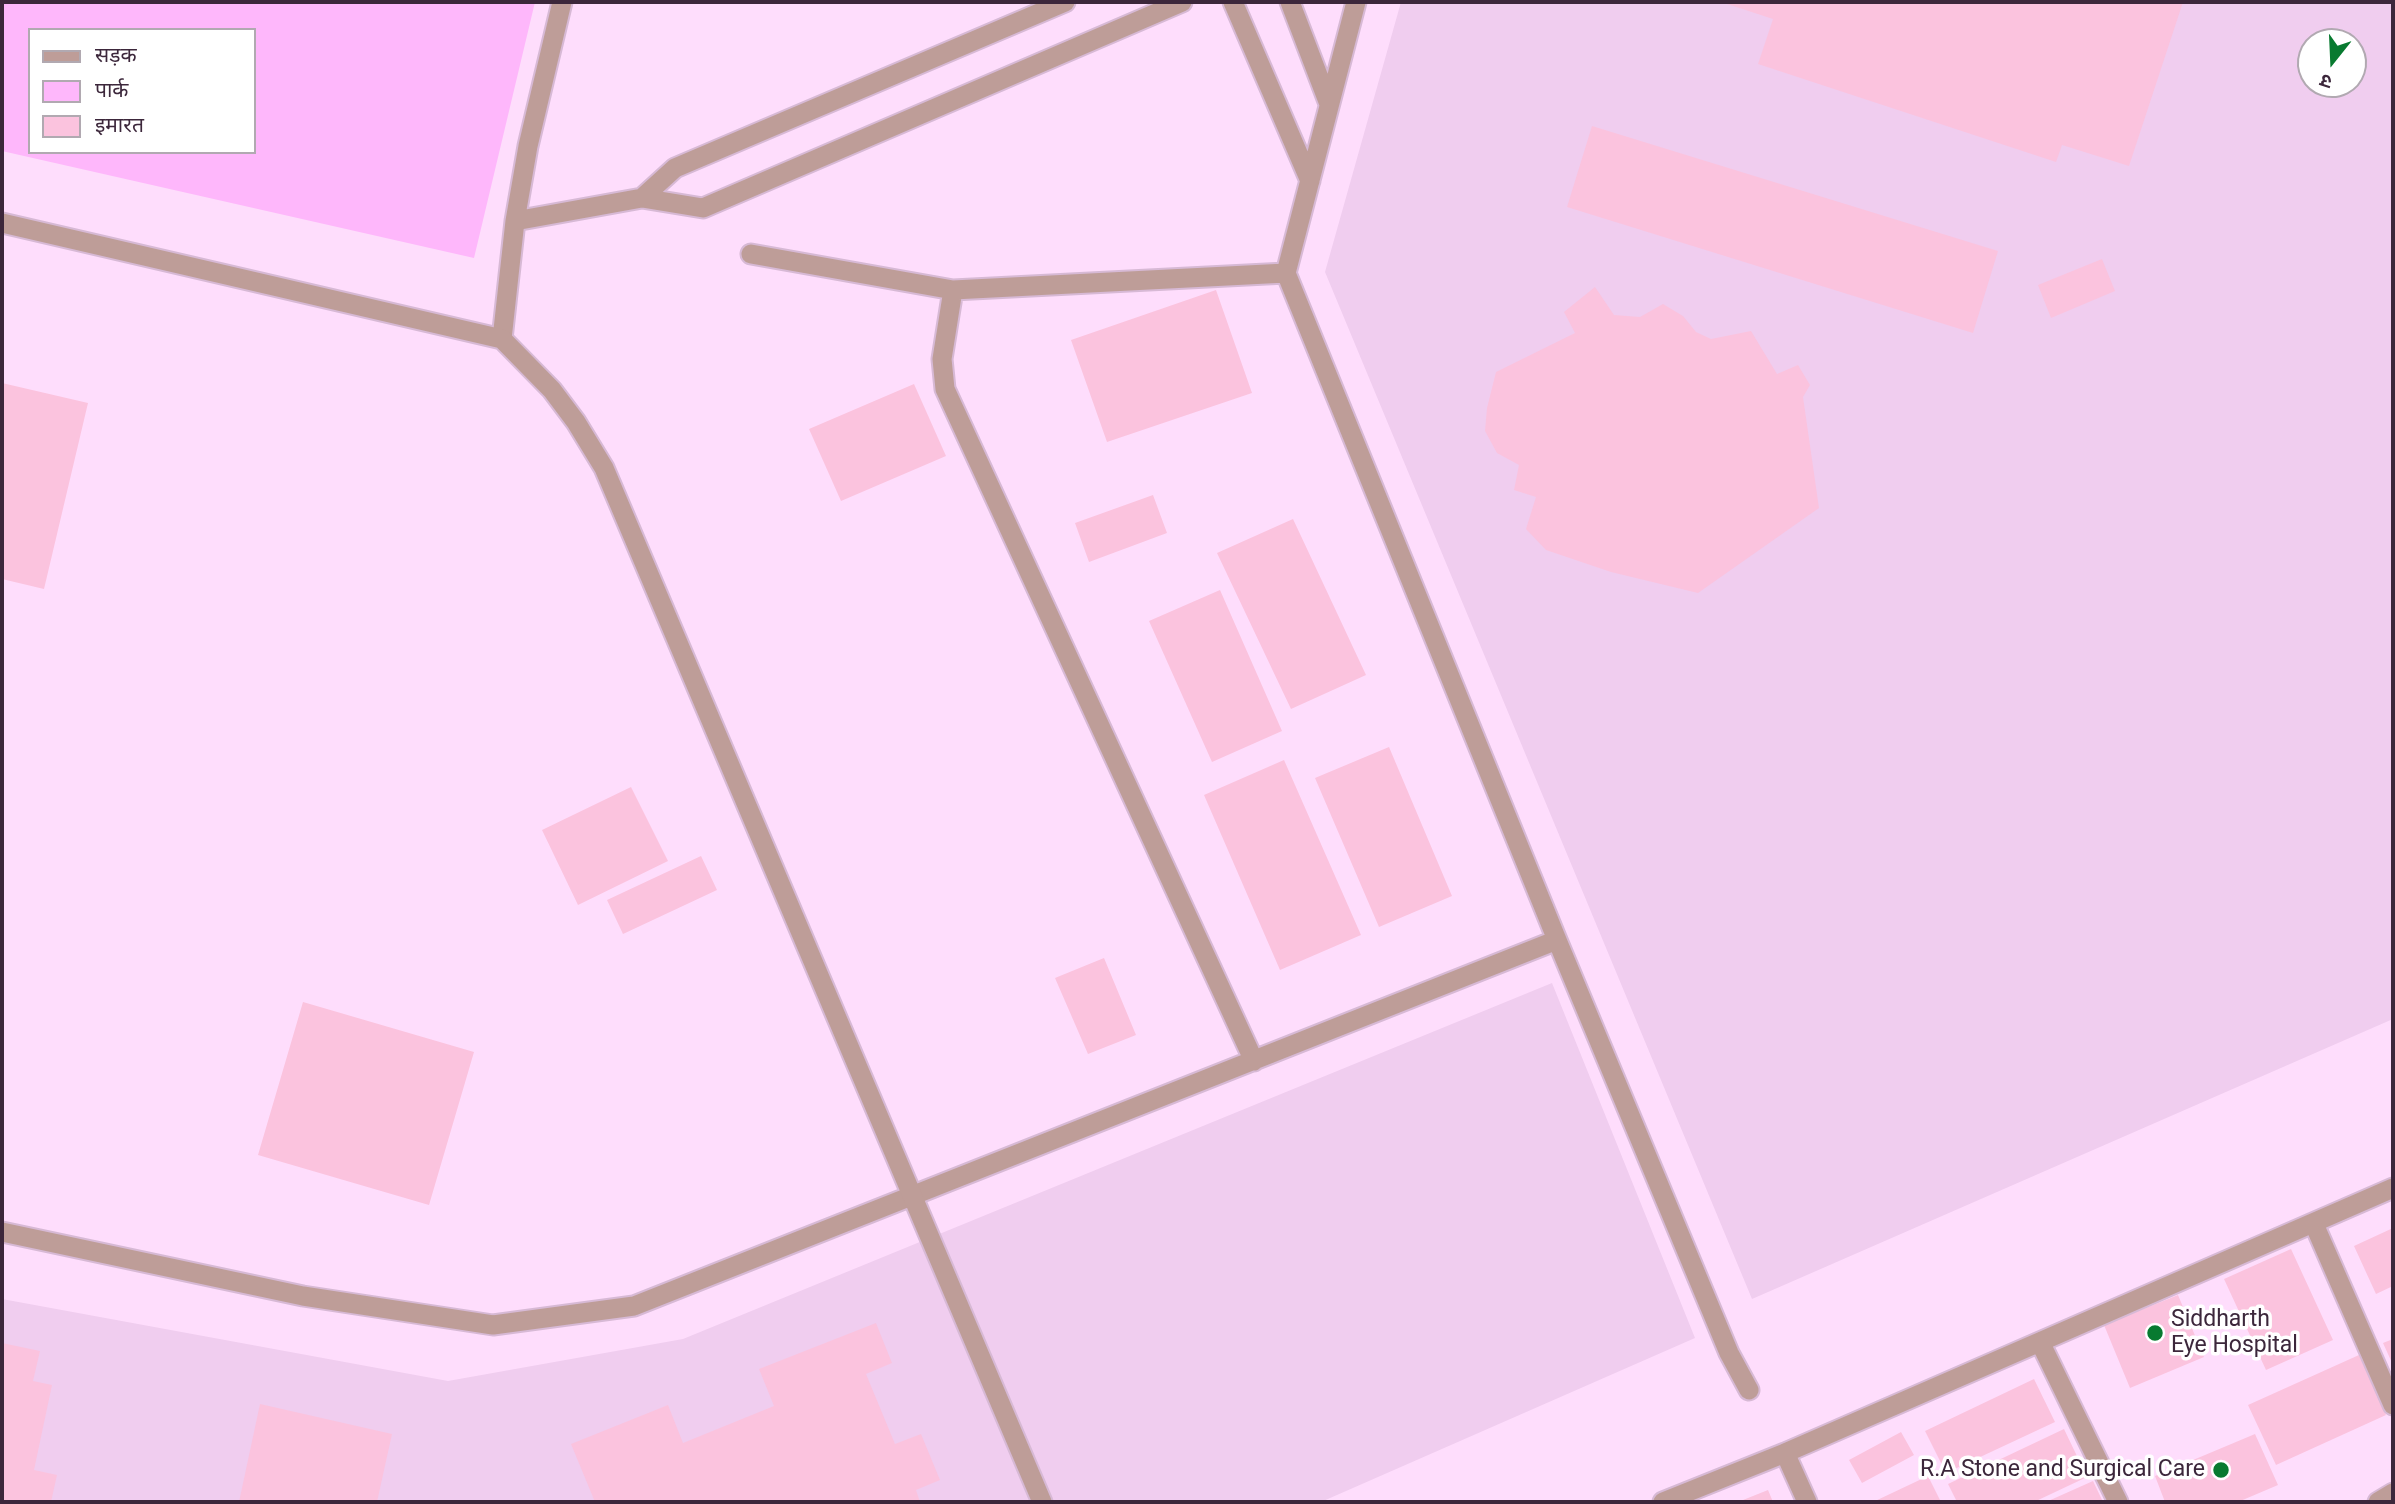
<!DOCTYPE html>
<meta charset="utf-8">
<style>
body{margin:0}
#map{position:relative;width:2395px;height:1504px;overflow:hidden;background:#feddfc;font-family:Roboto,"Noto Sans Devanagari",sans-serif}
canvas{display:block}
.frame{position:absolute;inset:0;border:4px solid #3c273b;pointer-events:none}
.legend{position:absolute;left:28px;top:28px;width:228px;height:126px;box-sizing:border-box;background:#fff;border:2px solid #b1a9b1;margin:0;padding:9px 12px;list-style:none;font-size:21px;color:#3c273b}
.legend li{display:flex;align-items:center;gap:14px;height:35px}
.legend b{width:35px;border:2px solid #b1a9b1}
.north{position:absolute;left:2297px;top:28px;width:70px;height:70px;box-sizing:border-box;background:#fff;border:2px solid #b1a9b1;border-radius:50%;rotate:198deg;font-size:19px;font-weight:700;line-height:28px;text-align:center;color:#3c273b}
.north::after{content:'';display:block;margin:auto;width:24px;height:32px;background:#087a30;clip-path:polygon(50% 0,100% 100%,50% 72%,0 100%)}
</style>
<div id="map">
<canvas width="2395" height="1504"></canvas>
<div class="frame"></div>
<ul class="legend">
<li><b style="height:9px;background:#be9d98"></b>सड़क</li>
<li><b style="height:19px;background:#feb7fb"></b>पार्क</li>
<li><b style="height:19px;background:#fbc3de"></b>इमारत</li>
</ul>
<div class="north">उ</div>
</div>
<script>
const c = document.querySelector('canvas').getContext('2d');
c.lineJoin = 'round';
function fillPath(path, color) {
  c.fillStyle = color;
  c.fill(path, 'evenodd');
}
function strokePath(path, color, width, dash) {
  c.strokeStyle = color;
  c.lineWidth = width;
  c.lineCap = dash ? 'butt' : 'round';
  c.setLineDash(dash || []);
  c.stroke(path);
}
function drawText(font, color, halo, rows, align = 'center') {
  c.font = font + ' Roboto,sans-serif';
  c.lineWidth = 7;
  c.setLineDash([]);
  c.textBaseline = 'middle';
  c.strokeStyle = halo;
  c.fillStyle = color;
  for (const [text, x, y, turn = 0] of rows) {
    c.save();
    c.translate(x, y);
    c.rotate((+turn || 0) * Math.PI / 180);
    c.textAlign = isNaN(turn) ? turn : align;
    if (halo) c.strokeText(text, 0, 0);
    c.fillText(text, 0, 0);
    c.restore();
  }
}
fillPath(new Path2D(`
 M1401 2H2393V1019L1752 1299 1325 272ZM2311 42H2353V84H2311Z
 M1552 983 1695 1338 1321 1502H2V1299L448 1381 683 1339Z`), '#f0cdef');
fillPath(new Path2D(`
 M2 2H535L474 258 2 151ZM30 30H254V152H30Z`), '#feb7fb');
fillPath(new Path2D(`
 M1721 2H2183L2129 166 2062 145 2056 162 1758 64 1773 19Z
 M1592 126 1998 251 1973 333 1567 207Z
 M2102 259 2115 291 2051 318 2038 285Z
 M1595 287 1614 315 1640 317 1663 304 1683 316 1696 332 1711 339 1751 331 1777 374 1798 365 1810 385 1803 397 1819 508 1698 593 1611 572 1546 550 1526 529 1536 497 1514 490 1519 465 1497 453 1485 431 1487 408 1496 372 1575 333 1564 312Z
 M1216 290 1252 393 1107 442 1071 340Z
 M2 383 88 403 44 589 2 579Z
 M914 384 946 456 841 501 809 429Z
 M1153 495 1167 533 1089 562 1075 523Z
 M1293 519 1366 675 1291 709 1217 553Z
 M1220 590 1282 731 1212 762 1149 621Z
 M1389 747 1452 896 1379 927 1315 778Z
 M1284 760 1361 935 1280 970 1204 795Z
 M631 787 668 861 578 905 542 830Z
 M701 856 717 890 623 934 607 900Z
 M1104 958 1136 1035 1088 1054 1055 978Z
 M303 1002 474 1052 429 1205 258 1155Z
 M2393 1228V1286L2376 1294 2354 1246Z
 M2291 1249 2333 1340 2266 1370 2224 1279Z
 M2178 1295 2204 1357 2130 1388 2104 1325Z
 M876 1323 892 1363 866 1374 895 1444 921 1434 940 1480 916 1490 920 1502H595L571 1444 668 1405 683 1443 774 1406 759 1369Z
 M2393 1339V1365L2383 1343Z
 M2 1343 40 1351 33 1381 52 1385 34 1470 57 1475 51 1502H2Z
 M2359 1355 2386 1415 2276 1465 2248 1405Z
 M2034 1379 2055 1422 1946 1473 1925 1431Z
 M260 1404 392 1434 377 1502H239Z
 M2064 1429 2087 1477 2034 1502H1957L1948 1484Z
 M1901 1432 1914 1455 1862 1483 1849 1460Z
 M2255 1434 2278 1485 2238 1502H2165L2155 1476Z
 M1928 1476 1941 1502H1873Z
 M2093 1481 2103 1502H2046Z
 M1768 1490 1773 1502H1738Z`), '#fbc3de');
const minor = new Path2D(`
 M1233 2 1310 181
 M1290 2 1329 104
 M1356 2 1286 273 1557 940 1729 1353 1749 1390
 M642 198 675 168 1065 2
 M515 221 642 198 703 208 1182 2
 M751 254 953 290 1286 273
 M953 290 942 359 945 389 1254 1061
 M502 339 515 221 528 146 562 2
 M2314 1224 2393 1405
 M2 1232 303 1296 493 1325 634 1306 1557 940
 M2040 1342 2118 1502
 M1785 1453 1807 1502
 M1663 1502 1785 1453 2393 1188
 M2378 1502 2393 1493`);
const tertiary = new Path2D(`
 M2 223 502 339 552 390 576 422 604 468 1042 1502`);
strokePath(minor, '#d7b9d5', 23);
strokePath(tertiary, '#d7b9d5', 23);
strokePath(minor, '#be9d98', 19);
strokePath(tertiary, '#be9d98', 19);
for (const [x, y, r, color] of [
 [2155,1333,9,"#087a30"],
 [2221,1470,9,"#087a30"]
]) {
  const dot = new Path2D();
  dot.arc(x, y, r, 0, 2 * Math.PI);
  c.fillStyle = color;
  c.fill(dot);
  strokePath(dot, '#fff', 2.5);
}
drawText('23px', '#3c273b', '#fff', [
 ["Siddharth",2171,1320],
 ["Eye Hospital",2171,1346],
 ["R.A Stone and Surgical Care",2205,1470,"right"]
], 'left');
</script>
